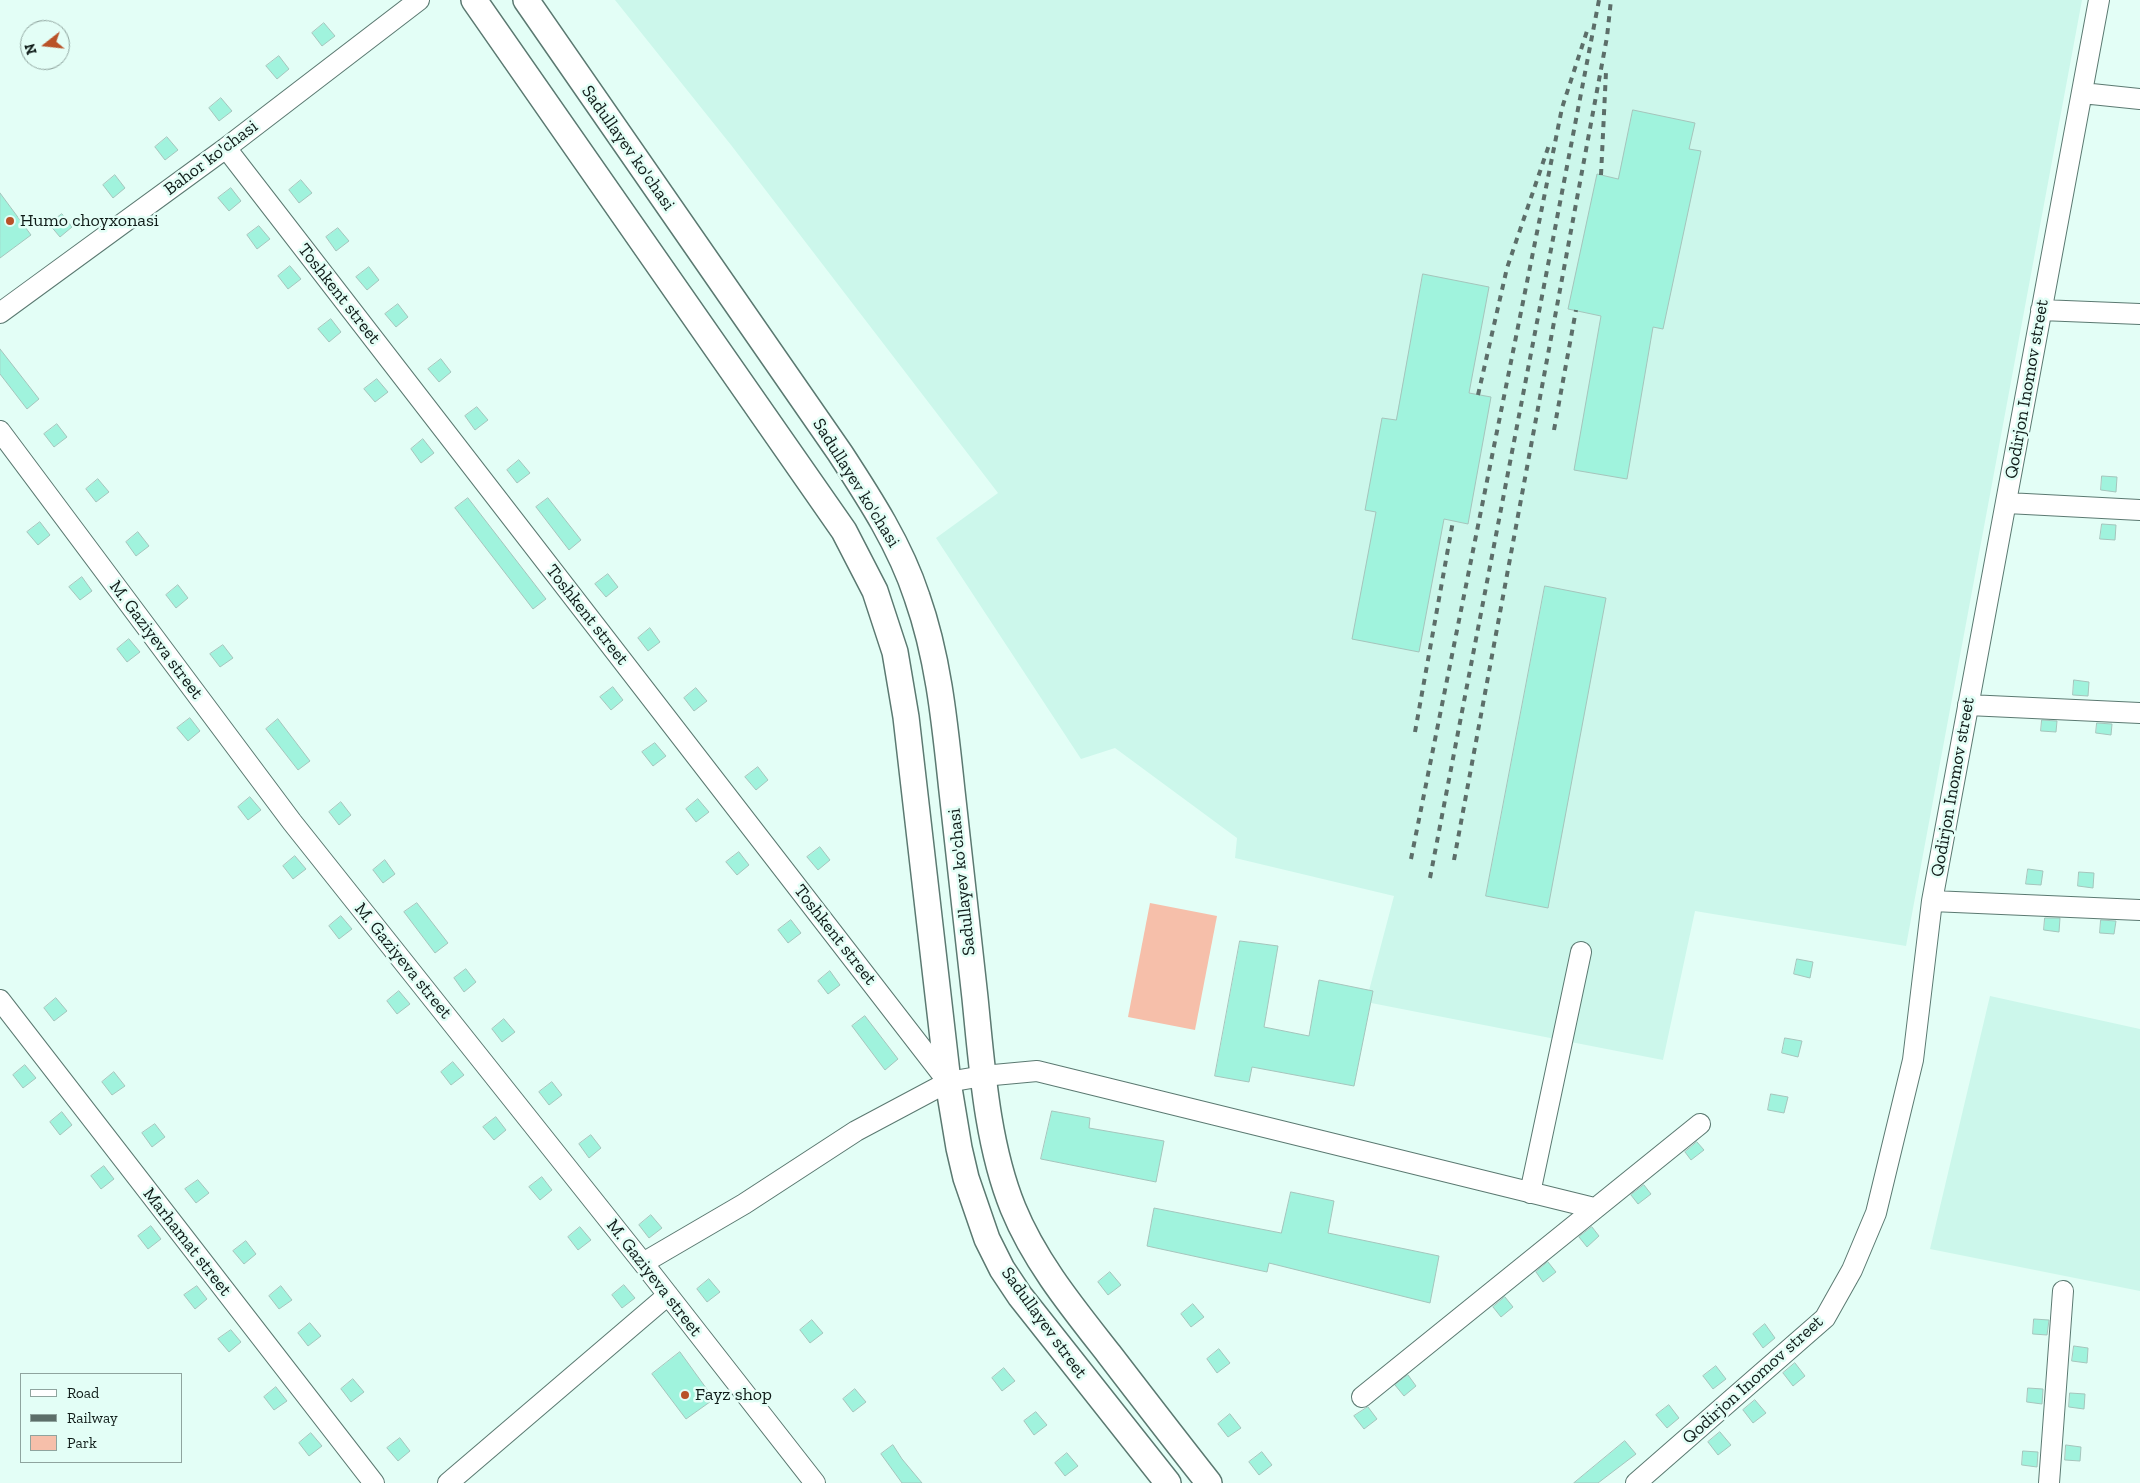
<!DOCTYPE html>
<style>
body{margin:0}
#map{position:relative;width:2140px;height:1483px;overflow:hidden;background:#e3fef6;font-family:"Zilla Slab",serif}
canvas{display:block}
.legend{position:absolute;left:20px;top:1373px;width:162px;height:90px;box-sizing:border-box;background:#e3fef6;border:1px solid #8fa49e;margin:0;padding:6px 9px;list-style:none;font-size:15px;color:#101c19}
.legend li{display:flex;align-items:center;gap:10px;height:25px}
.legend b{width:25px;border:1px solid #8fa49e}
.north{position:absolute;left:20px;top:20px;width:50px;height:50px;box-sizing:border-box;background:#e3fef6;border:1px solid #8fa49e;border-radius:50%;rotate:254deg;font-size:14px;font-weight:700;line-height:20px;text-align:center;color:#101c19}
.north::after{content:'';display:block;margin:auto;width:18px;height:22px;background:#b95228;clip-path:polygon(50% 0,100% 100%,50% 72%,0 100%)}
</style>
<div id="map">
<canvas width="2140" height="1483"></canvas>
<ul class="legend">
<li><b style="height:6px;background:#fff"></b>Road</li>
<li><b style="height:6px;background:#5c6e69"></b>Railway</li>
<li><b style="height:14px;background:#f6bfaa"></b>Park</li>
</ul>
<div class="north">N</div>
</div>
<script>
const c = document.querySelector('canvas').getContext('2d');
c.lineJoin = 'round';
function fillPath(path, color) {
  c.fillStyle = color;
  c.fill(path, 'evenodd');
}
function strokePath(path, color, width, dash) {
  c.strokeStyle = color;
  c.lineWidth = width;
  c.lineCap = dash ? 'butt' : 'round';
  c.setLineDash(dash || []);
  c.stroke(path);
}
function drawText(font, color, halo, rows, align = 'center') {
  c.font = font + ' "Zilla Slab",serif';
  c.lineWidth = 5;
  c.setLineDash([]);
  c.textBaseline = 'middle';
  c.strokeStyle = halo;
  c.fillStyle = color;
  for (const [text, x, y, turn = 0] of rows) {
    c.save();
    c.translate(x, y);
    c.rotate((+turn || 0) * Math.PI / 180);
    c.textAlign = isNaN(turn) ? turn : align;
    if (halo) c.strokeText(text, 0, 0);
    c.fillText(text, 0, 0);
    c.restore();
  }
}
fillPath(new Path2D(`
 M615 0H2082L1906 946 1695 911 1663 1060 1366 1002 1394 896 1235 858 1237 838 1115 748 1081 759 936 538 998 493 731 145Z
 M1990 996 2140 1029V1291L1930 1249Z`), '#ccf7eb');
fillPath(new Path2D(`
 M1150 903 1217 916 1195 1030 1128 1017Z`), '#f6bfaa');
const building = new Path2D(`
 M324 23 335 36 322 46 312 33Z
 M279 56 289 69 277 79 266 66Z
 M221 98 232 111 219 121 209 108Z
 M1633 110 1695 123 1689 149 1701 151 1663 329 1653 327 1627 479 1574 470 1601 316 1568 309 1597 174 1618 179Z
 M167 137 178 150 165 160 155 147Z
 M115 175 125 188 113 198 103 185Z
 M301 180 312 193 299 203 289 190Z
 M231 188 241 201 229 211 218 198Z
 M0 193 31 235 0 258Z
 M62 214 72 227 60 237 49 224Z
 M259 226 270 239 257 249 247 235Z
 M338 228 349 241 336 251 326 237Z
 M290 266 301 279 288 289 278 276Z
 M369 267 379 280 367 290 356 277Z
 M1423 274 1489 287 1469 393 1491 397 1468 524 1444 519 1419 652 1352 639 1376 512 1365 510 1382 418 1396 420Z
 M398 304 408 317 396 327 385 314Z
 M331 319 341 332 329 342 318 329Z
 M0 349 39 399 27 409 0 374Z
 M441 359 451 372 439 382 428 369Z
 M377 379 388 392 375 402 364 389Z
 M477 407 488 420 475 430 465 416Z
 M57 424 67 437 54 447 44 434Z
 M423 439 434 453 421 463 411 449Z
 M519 460 530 473 517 483 507 470Z
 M2102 476 2117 477 2116 492 2101 490Z
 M98 479 109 492 96 502 86 489Z
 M468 498 546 599 533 609 455 508Z
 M548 498 581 540 569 550 536 507Z
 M40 522 50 535 38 545 27 532Z
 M2102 524 2116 525 2115 540 2100 539Z
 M138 532 149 546 136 556 126 542Z
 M608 574 618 587 606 597 595 584Z
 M82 577 92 591 80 600 69 587Z
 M178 585 188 598 176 608 166 595Z
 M1545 586 1606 598 1548 908 1486 896Z
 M650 628 660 642 648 651 638 638Z
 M129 639 140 652 127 662 117 649Z
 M223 645 233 658 220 667 210 654Z
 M2074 680 2089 682 2088 696 2073 695Z
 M613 687 623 700 611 710 600 697Z
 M696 688 707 701 694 711 684 698Z
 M190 718 200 731 188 741 177 728Z
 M278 719 310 761 298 770 266 729Z
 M2042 720 2057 721 2056 732 2041 731Z
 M2097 723 2112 724 2111 735 2096 733Z
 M655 743 666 756 653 766 642 752Z
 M758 767 768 780 756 790 745 777Z
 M250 797 261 810 248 820 238 807Z
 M698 799 709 812 696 822 686 809Z
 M341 802 351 815 339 825 329 812Z
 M820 847 830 860 818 870 807 857Z
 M739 852 749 865 737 875 726 862Z
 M295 856 306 869 293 879 283 866Z
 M385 860 395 874 383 883 373 870Z
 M2028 869 2043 871 2041 885 2026 884Z
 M2079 872 2094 873 2093 888 2078 886Z
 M417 903 448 943 435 953 404 912Z
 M341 916 352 929 339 939 329 926Z
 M2045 918H2060L2059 932 2044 930Z
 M791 920 801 933 788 943 778 930Z
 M2101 920 2116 921 2114 934 2100 933Z
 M1240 941 1278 946 1264 1027 1309 1036 1319 980 1373 991 1354 1086 1252 1067 1249 1082 1215 1076Z
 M1797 959 1813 962 1810 978 1794 974Z
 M466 969 476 982 464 992 454 978Z
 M830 971 840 985 828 994 818 981Z
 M399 991 410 1004 397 1014 387 1001Z
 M56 998 67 1011 54 1021 44 1008Z
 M865 1016 898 1059 885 1070 852 1026Z
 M504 1019 515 1032 502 1042 492 1029Z
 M1785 1038 1802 1041 1798 1057 1782 1053Z
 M453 1062 464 1075 451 1085 441 1072Z
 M25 1065 36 1078 23 1088 13 1075Z
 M114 1072 125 1086 112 1095 102 1082Z
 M552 1082 562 1095 549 1105 539 1092Z
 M1771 1094 1788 1097 1784 1113 1768 1110Z
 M1052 1111 1090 1118 1089 1128 1164 1141 1156 1182 1041 1159Z
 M62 1112 72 1125 60 1135 50 1122Z
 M496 1117 506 1130 494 1140 483 1127Z
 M155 1124 165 1137 152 1147 142 1133Z
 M591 1135 601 1148 589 1158 579 1144Z
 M1697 1142 1704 1150 1691 1160 1685 1152Z
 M104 1166 114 1179 101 1189 91 1176Z
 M542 1177 552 1190 540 1200 529 1187Z
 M198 1180 209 1193 196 1203 185 1189Z
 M1644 1185 1651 1194 1638 1204 1631 1195Z
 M1291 1192 1334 1201 1328 1233 1439 1256 1430 1303 1269 1263 1267 1272 1147 1246 1154 1208 1281 1233Z
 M651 1215 662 1228 649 1238 639 1225Z
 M151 1226 161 1239 148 1249 138 1236Z
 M580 1227 591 1240 578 1250 568 1237Z
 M1592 1227 1599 1236 1587 1247 1579 1237Z
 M246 1241 256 1254 244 1264 233 1251Z
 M1548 1262 1556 1272 1543 1282 1536 1272Z
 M1110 1272 1121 1285 1108 1295 1098 1282Z
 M709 1279 720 1292 707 1302 697 1289Z
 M624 1285 635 1298 622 1308 612 1295Z
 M197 1286 207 1299 195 1309 184 1295Z
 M281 1286 292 1300 279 1309 269 1296Z
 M1505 1297 1513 1307 1501 1317 1493 1307Z
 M1193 1304 1204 1317 1191 1327 1181 1314Z
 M2034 1319 2049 1320 2047 1335 2033 1334Z
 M812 1320 823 1333 810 1343 800 1330Z
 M310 1323 321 1336 308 1346 298 1333Z
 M1765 1324 1775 1338 1763 1348 1753 1334Z
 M231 1330 241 1342 229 1352 218 1339Z
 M2074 1346 2088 1348 2087 1363 2072 1361Z
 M1219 1349 1230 1363 1217 1373 1207 1359Z
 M680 1352 714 1399 686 1419 652 1374Z
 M1795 1363 1805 1376 1793 1386 1783 1373Z
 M1716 1366 1726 1379 1713 1389 1703 1376Z
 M1004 1368 1015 1381 1002 1391 992 1378Z
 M1408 1375 1416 1386 1404 1396 1395 1385Z
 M353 1379 364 1392 351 1402 341 1389Z
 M276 1387 287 1401 274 1410 264 1397Z
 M2028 1388 2043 1389 2042 1404 2027 1402Z
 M855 1389 866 1402 853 1412 843 1399Z
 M2070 1393 2085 1394 2084 1409 2069 1407Z
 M1755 1400 1766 1413 1753 1423 1743 1410Z
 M1669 1405 1679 1418 1667 1428 1656 1415Z
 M1368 1407 1377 1419 1364 1429 1354 1416Z
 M1036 1412 1047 1425 1034 1435 1024 1421Z
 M1230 1414 1241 1428 1228 1437 1218 1424Z
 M1720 1432 1731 1445 1718 1455 1708 1442Z
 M311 1433 322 1446 309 1456 299 1443Z
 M400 1438 410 1451 398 1461 387 1448Z
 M1625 1441 1636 1454 1598 1483H1574Z
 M893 1445 902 1459 922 1483H902L881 1454Z
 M2066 1445 2081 1447 2080 1461 2065 1460Z
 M2023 1451 2038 1452 2037 1467 2022 1465Z
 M1262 1452 1272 1465 1259 1475 1249 1462Z
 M1067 1453 1078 1466 1065 1476 1055 1463Z`);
fillPath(building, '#a0f3dd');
strokePath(building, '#a5c5bc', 1);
const minor = new Path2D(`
 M2082 93 2140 99
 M226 148 948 1082
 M2041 310 2140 314
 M0 313 226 148 419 0
 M0 431 292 822 643 1263 815 1483
 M2007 503 2140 510
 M1968 705 2140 713
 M1932 901 2140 910
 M0 1000 374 1483
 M1530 1193 1581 952
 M643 1263 744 1204 856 1131 948 1082 983 1076 1037 1071 1594 1208
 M1362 1397 1700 1124
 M448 1483 668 1295
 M1636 1483 1825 1318 1852 1270 1876 1213 1913 1060 1932 901 2099 0
 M2049 1483 2063 1291`);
const major = new Path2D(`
 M474 0 844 531 875 591 895 652 906 717 948 1082 959 1148 966 1178 987 1239 1002 1269 1020 1296 1168 1483
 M526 0 840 453C870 499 900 545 917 597 939 659 945 726 952 791 960 860 967 929 975 998 982 1067 987 1144 1013 1208 1035 1262 1073 1308 1109 1354 1142 1397 1175 1440 1209 1483`);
strokePath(minor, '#5b7971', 22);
strokePath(major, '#5b7971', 28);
strokePath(minor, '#fff', 20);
strokePath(major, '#fff', 25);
strokePath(new Path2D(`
 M1601 175 1606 72
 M1478 395 1507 268 1549 145
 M1554 430 1576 310
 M1415 732 1453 521
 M1411 859 1562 108 1587 31
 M1454 860 1607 37 1611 0
 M1430 878 1599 0`), '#5c6e69', 4, [6, 6]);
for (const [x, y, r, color] of [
 [10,221,5,"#b95228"],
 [685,1395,5,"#b95228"]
]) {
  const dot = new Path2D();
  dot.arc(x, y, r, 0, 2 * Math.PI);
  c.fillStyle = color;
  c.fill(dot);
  strokePath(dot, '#e3fef6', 2);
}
drawText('18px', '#101c19', '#e3fef6', [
 ["Sadullayev ko'chasi",628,148,55],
 ["Bahor ko'chasi",211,158,-37],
 ["Toshkent street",339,294,52],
 ["Qodirjon Inomov street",2027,389,-80],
 ["Sadullayev ko'chasi",856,483,58],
 ["Toshkent street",587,615,52],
 ["M. Gaziyeva street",156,640,53],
 ["Qodirjon Inomov street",1953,787,-80],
 ["Sadullayev ko'chasi",962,882,-96],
 ["Toshkent street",835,935,52],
 ["M. Gaziyeva street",403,961,51],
 ["Marhamat street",187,1242,52],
 ["M. Gaziyeva street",654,1278,52],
 ["Sadullayev street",1044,1323,54],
 ["Qodirjon Inomov street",1753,1380,-42]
]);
drawText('18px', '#101c19', '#e3fef6', [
 ["Humo choyxonasi",20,221],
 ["Fayz shop",695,1395]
], 'left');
</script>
